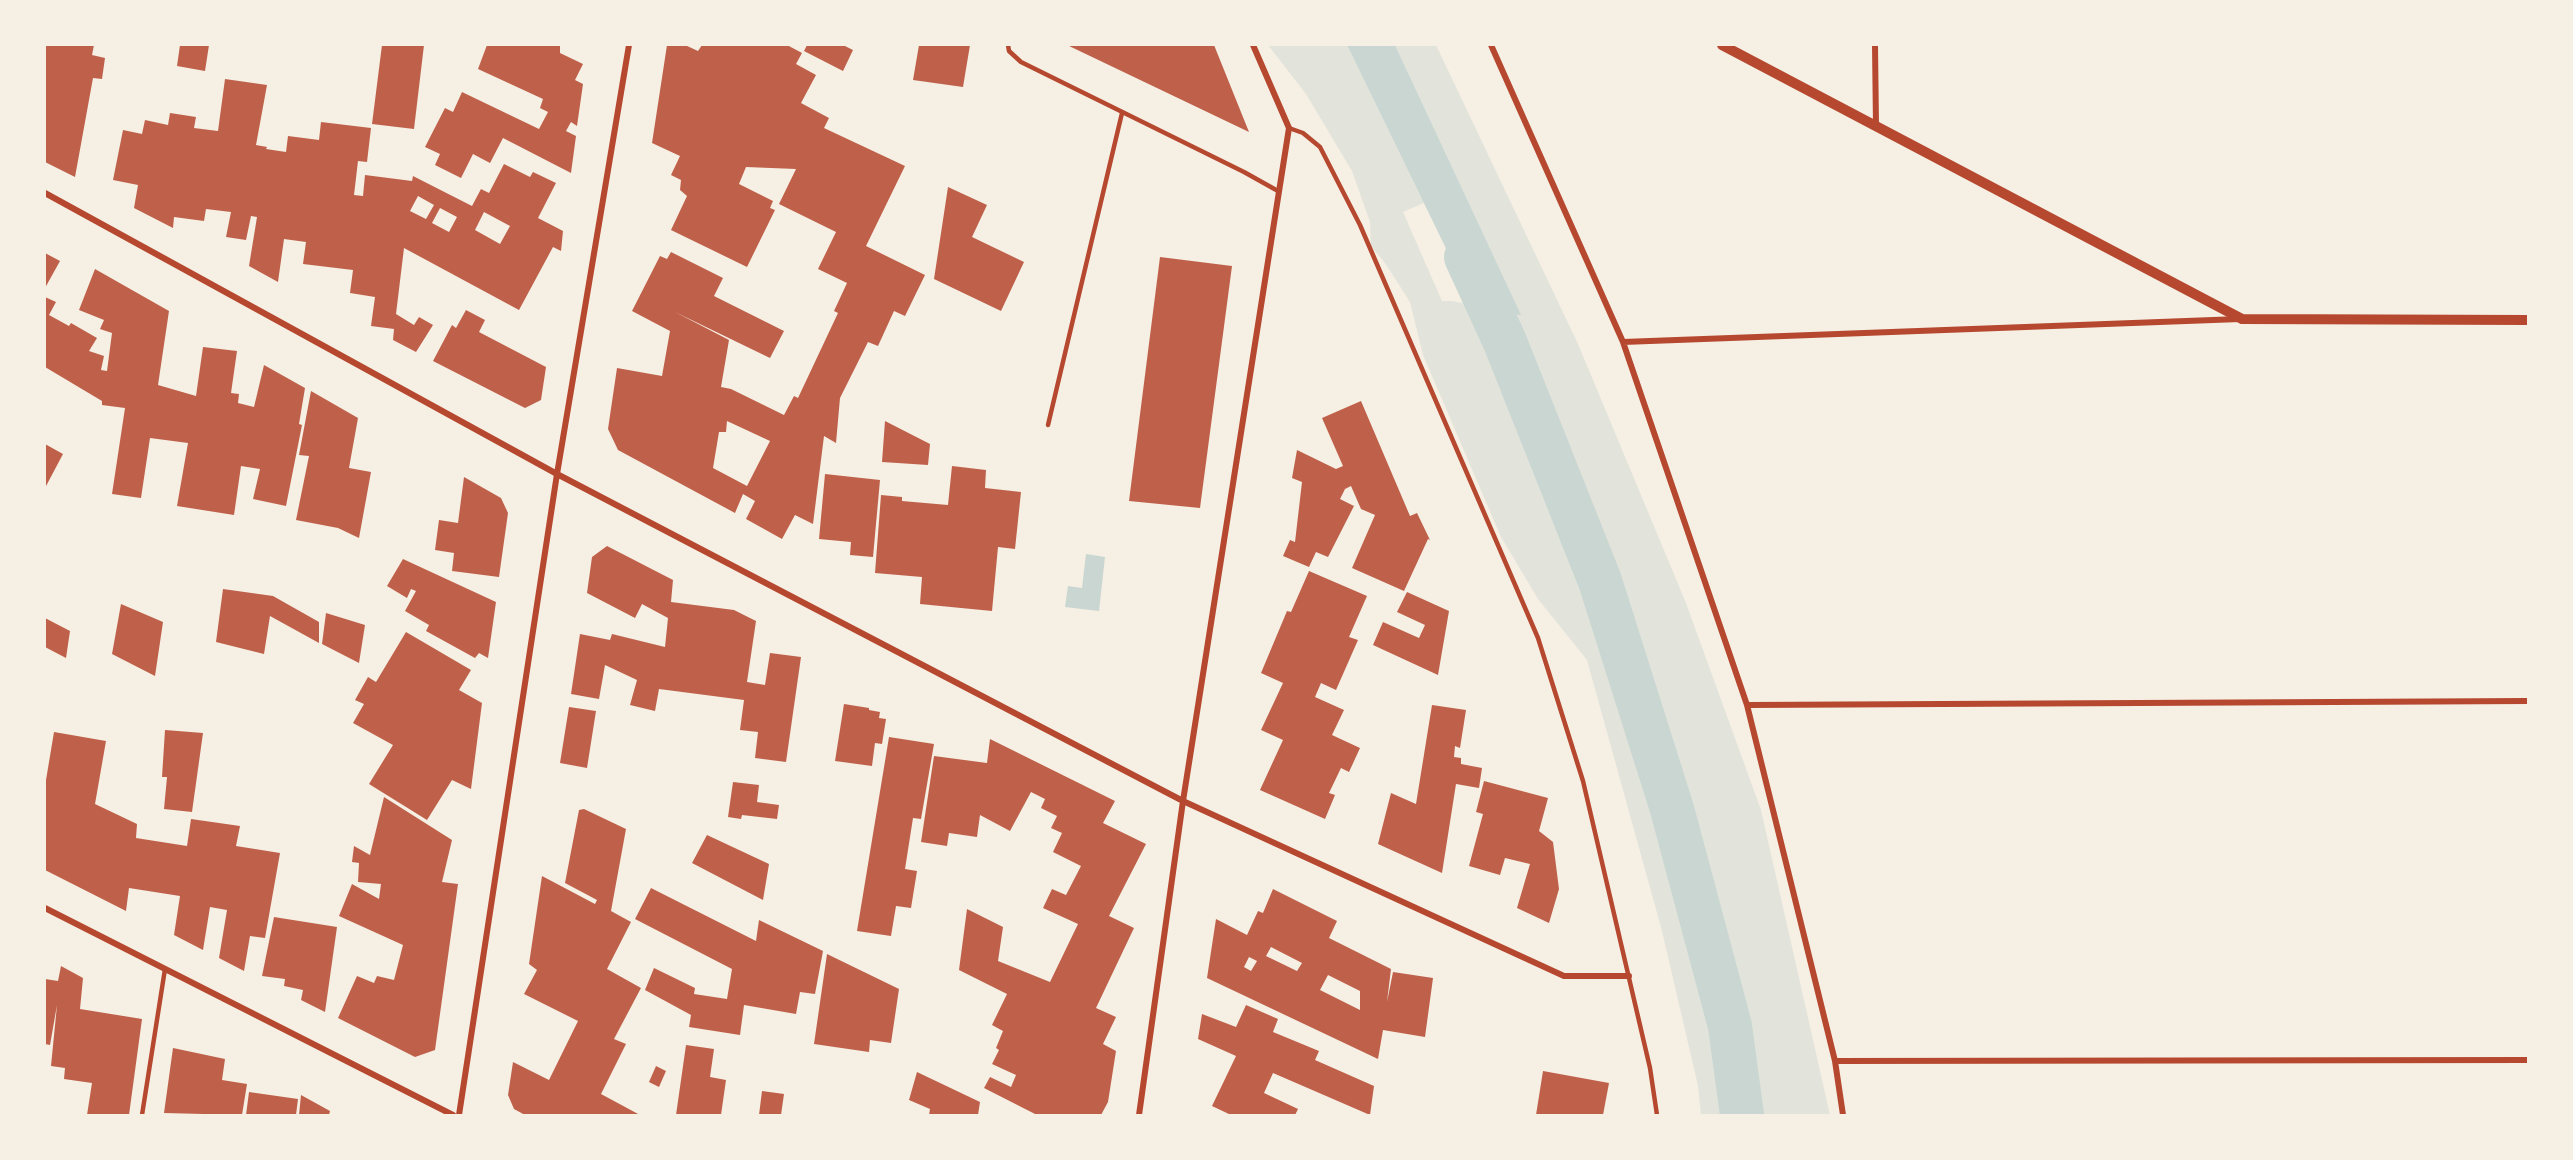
<!DOCTYPE html>
<style>
body{margin:0}
#map{position:relative;width:2573px;height:1160px;overflow:hidden;background:#f6efe4;font-family:"Crimson Pro",serif}
canvas{display:block}
.frame{position:absolute;inset:0;border:46px solid #f6efe4;pointer-events:none}
</style>
<div id="map">
<canvas width="2573" height="1160"></canvas>
<div class="frame"></div>
</div>
<script>
const c = document.querySelector('canvas').getContext('2d');
c.lineJoin = 'round';
function fillPath(path, color) {
  c.fillStyle = color;
  c.fill(path, 'evenodd');
}
function strokePath(path, color, width, dash) {
  c.strokeStyle = color;
  c.lineWidth = width;
  c.lineCap = dash ? 'butt' : 'round';
  c.setLineDash(dash || []);
  c.stroke(path);
}
fillPath(new Path2D(`
 M1268 45H1347L1424 203 1403 212 1442 301H1452L1520 314 1395 45H1436L1578 344 1686 603 1761 810 1830 1115H1701L1698 1086 1662 931 1587 660 1538 599 1501 537 1423 355 1410 302 1385 263 1371 246 1370 222 1352 171 1306 94Z`), '#e2e4dc');
fillPath(new Path2D(`
 M1347 45H1395L1521 315 1476 310Z
 M1086 554 1105 557 1099 611 1065 607 1068 586 1082 588Z`), '#c9d6d2');
strokePath(new Path2D(`
 M1466 257 1505 342 1600 581 1672 809 1730 1026 1742 1115`), '#c9d6d2', 44);
fillPath(new Path2D(`
 M45 45H94L92 55 105 58 102 79 93 78 75 177 45 162Z
 M180 45H209L205 71 177 66Z
 M382 45H424L414 129 372 124Z
 M487 45H560V53L583 64 575 80 583 84 577 126 571 122 566 131 576 136 571 173 503 138 490 163 473 154 461 178 435 165 440 154 425 147 445 108 453 112 462 92 539 129 548 112 540 108 543 99 478 69Z
 M667 45H685L698 51 702 45H787L802 53 796 64 816 75 801 103 829 118 824 128 905 166 866 246 925 275 905 316 894 311 878 346 868 342 840 398 836 443 824 436 813 524 795 515 782 539 746 519 755 501 743 494 735 513 618 450 608 429 617 368 662 376 670 331 632 311 660 256 667 259 671 252 723 278 714 296 784 331 770 358 675 312 729 340 721 387 731 389 784 415 794 396 798 398 838 313 834 311 847 283 818 269 836 232 779 204 796 169 746 167 739 184 773 201 770 208 775 210 747 267 671 230 687 196 680 190 681 180 671 175 680 156 652 143ZM727 421 770 441 747 486 713 468 719 432H726Z
 M807 45H843L853 50 843 71 804 51Z
 M919 45H970L963 87 913 80Z
 M1067 45H1214L1249 132Z
 M225 79 267 85 256 145 267 147 266 149 286 152 288 136 319 140 321 122 371 128 367 162 358 161 354 195 363 196 365 175 412 181 413 176 472 206 481 189 489 193 504 164 530 177 533 172 556 183 538 218 563 231 561 251 553 247 519 310 404 248 396 314 414 325 419 317 433 325 416 352 393 340 394 329 371 326 375 297 350 293 353 270 303 264 306 242 284 239 278 282 249 266 257 217 251 216 246 240 226 237 231 212 206 209 204 221 174 217 173 228 134 208 138 185 113 180 123 130 142 134 145 120 168 125 170 113 196 117 194 128 218 131ZM418 196 434 205 426 219 410 211ZM440 208 457 217 449 232 432 223ZM484 212 510 226 500 244 475 230Z
 M948 187 987 205 972 237 1024 262 1001 311 934 279Z
 M45 253 60 261 45 288Z
 M1160 257 1232 266 1200 508 1129 501Z
 M95 269 169 311 158 385 196 396 203 347 237 351 231 393 239 394 238 403 254 407 264 365 305 388 299 424 302 425 286 506 253 499 260 469 241 466 234 515 177 506 188 443 150 438 141 498 112 494 125 408 102 405V401L45 367V297L56 302 49 315 69 326 71 323 97 338 89 351 104 356 101 370 107 371 112 333 100 329 104 320 79 310Z
 M466 310 485 320 479 332 546 367 541 400 525 408 433 361 452 325 456 328Z
 M311 391 358 418 349 468 371 472 359 538 338 528 296 520 309 456 299 455Z
 M1361 401 1410 516 1417 513 1430 540 1428 539 1404 591 1352 568 1375 515 1361 509 1351 486 1345 489 1340 499 1354 506 1328 557 1316 552 1309 567 1283 556 1290 540 1295 542 1302 482 1292 478 1297 450 1336 469 1343 466 1322 418Z
 M885 421 930 444 928 465 882 462Z
 M45 444 63 454 45 488Z
 M952 466 986 470 985 488 1021 492 1015 549 998 547 992 611 920 604 922 577 875 573 881 495 902 497V501L948 505Z
 M825 474 880 480 873 557 850 555 851 542 819 539Z
 M464 477 501 498 508 513 499 577 452 571 454 553 435 550 439 520 458 523Z
 M607 546 673 580 671 602 734 610 756 621 747 682 765 685 770 653 801 657 786 762 755 758 758 732 740 730 744 700 659 689 655 711 630 705 637 680 605 665 599 699 571 694 580 634 610 640 612 634 665 647 668 618 642 604 635 618 587 593 592 557Z
 M403 559 496 602 488 658 479 653 475 658 426 631 429 625 405 611 416 591 411 589 407 598 387 586Z
 M1309 571 1367 596 1349 637 1358 640 1336 690 1321 683 1315 697 1344 710 1332 735 1360 748 1349 772 1341 768 1329 793 1335 795 1325 819 1260 790 1283 740 1261 730 1283 683 1261 673 1287 611 1291 612Z
 M223 589 273 596 319 622V643L270 616 264 654 216 642Z
 M1407 592 1449 611 1438 675 1373 645 1383 622 1419 638 1425 625 1397 612Z
 M121 604 163 622 155 676 112 654Z
 M326 613 365 625 359 663 322 644Z
 M45 618 70 631 66 658 45 647Z
 M406 632 471 670 459 690 482 703 471 789 452 780 427 820 369 784 393 745 353 723 364 704 355 700 368 677 376 682Z
 M844 704 869 708V710L880 712 879 718 886 719 882 744 875 743 872 766 835 761Z
 M1432 705 1466 710 1460 748 1455 746 1454 757 1461 758V764L1482 768 1479 788 1456 784 1442 873 1378 844 1391 793 1416 804Z
 M569 707 596 711 587 768 560 763Z
 M165 730 203 733 192 812 164 809 167 777H162Z
 M54 732 106 741 95 804 137 824 136 838 187 846 191 819 240 826 236 846 280 853 265 938 250 936 244 971 219 958 227 910 210 907 203 950 174 935 180 896 129 888 126 911 45 870V786Z
 M889 737 934 744 921 819 913 818 905 869 917 871 911 908 896 906 891 936 857 931Z
 M990 739 1115 801 1103 823 1146 844 1109 916 1134 928 1096 1008 1116 1017 1103 1044 1116 1051 1108 1102 1101 1115H1037L984 1088 990 1077 1011 1087 1016 1075 992 1064 999 1050 996 1048 1003 1031 992 1025 1007 994 959 970 967 909 1003 927 998 961 1050 982 1078 924 1043 908 1052 889 1066 895 1081 866 1053 852 1062 833 1051 828 1057 816 1041 808 1045 799 1031 792 1010 831 980 815 977 837 949 833 947 846 921 842 934 756 987 763Z
 M1484 781 1548 798 1539 831 1553 842 1559 889 1549 923 1517 908 1530 864 1505 858 1500 875 1469 866 1483 814 1476 812Z
 M733 782 759 785 757 802 779 805 777 819 742 815 741 819 728 817Z
 M384 797 452 840 442 882 458 884 435 1050 415 1057 338 1018 357 976 374 983 377 976 394 980 403 945 339 916 352 884 379 899 381 884 358 882 359 863 352 862 354 846 370 855Z
 M584 809 626 829 611 911 631 922 607 969 641 988 614 1039 626 1044 601 1094 640 1115H525L514 1109 508 1095 513 1062 549 1080 578 1021 524 994 537 970 529 964 542 876 595 904 597 900 565 883 579 810Z
 M707 835 769 864 763 900 692 863Z
 M651 888 756 941 759 920 823 951 815 994 800 992 796 1014 744 1005 740 1035 689 1027 691 1015 645 990 654 968 695 988 694 994 727 999 732 969 635 919Z
 M1273 889 1337 921 1329 938 1391 969 1387 1002 1393 972 1433 978 1425 1037 1383 1030 1378 1059 1207 978 1216 919 1247 935 1258 911 1263 913ZM1271 947 1302 963 1297 971 1266 956ZM1249 957 1257 961 1251 971 1244 967ZM1328 975 1360 991V1010L1320 990Z
 M274 917 337 927 325 1012 301 1000 303 990 284 986 285 979 262 976Z
 M827 954 899 989 891 1043 870 1040 869 1052 814 1044Z
 M61 966 83 978 80 1009 142 1019 129 1115H87L92 1083 64 1079 65 1068 51 1066 57 1005 50 1045 45 1044V979L58 981Z
 M1246 1005 1278 1019 1273 1032 1319 1051 1315 1060 1374 1086 1370 1115 1273 1073 1264 1093 1298 1109 1295 1115H1231L1212 1106 1236 1056 1198 1039 1202 1014 1236 1027Z
 M686 1045 714 1049 710 1077 726 1080 721 1115H676Z
 M173 1048 225 1059 222 1080 247 1084 242 1115 164 1113Z
 M656 1066 666 1071 659 1087 649 1082Z
 M1543 1071 1609 1083 1603 1115H1536Z
 M917 1072 980 1102 978 1115H929L930 1109 909 1100Z
 M762 1091 784 1094 781 1115H759Z
 M249 1092 298 1099 296 1115H246Z
 M301 1095 330 1111 329 1115H299Z`), '#bf614a');
strokePath(new Path2D(`
 M1008 45 1009 51 1021 62 1244 172 1278 191
 M1289 128 1303 133 1320 147 1360 225 1538 638 1583 781 1650 1068 1657 1115
 M1048 425 1122 113
 M142 1115 165 969`), '#b5482f', 4.5);
strokePath(new Path2D(`
 M1491 45 1623 342 1747 705 1835 1061 1843 1115
 M1875 45 1876 126
 M45 193 557 474 1183 801 1564 976H1629
 M1623 342 2240 319
 M1747 705 2528 701
 M45 908 453 1115
 M1835 1061 2528 1060
 M459 1115 557 474 629 45
 M1139 1115 1183 801 1289 128 1253 45`), '#b5482f', 6);
strokePath(new Path2D(`
 M1722 45 2242 319 2528 320`), '#b5482f', 10);
</script>
